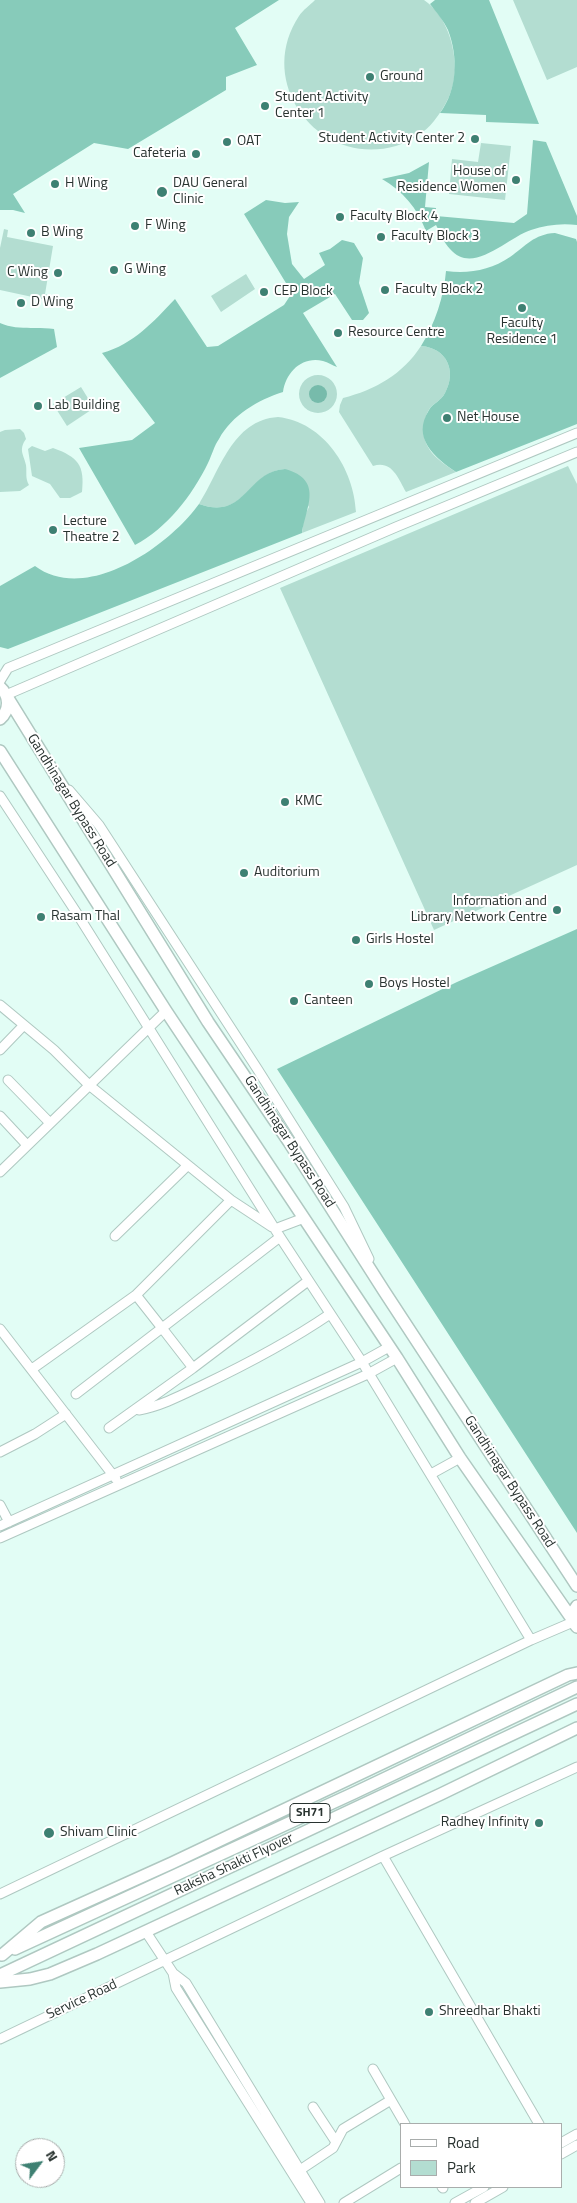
<!DOCTYPE html>
<style>
body{margin:0}
#map{position:relative;width:577px;height:2203px;overflow:hidden;background:#e2fdf5;font-family:"Titillium Web",sans-serif}
canvas{display:block}
.legend{position:absolute;left:400px;top:2123px;width:162px;height:65px;box-sizing:border-box;background:#fff;border:1px solid #a9adac;margin:0;padding:6px 9px;list-style:none;font-size:15px;color:#293330}
.legend li{display:flex;align-items:center;gap:10px;height:25px}
.legend b{width:25px;border:1px solid #a9adac}
.north{position:absolute;left:15px;top:2138px;width:50px;height:50px;box-sizing:border-box;background:#fff;border:1px solid #a9adac;border-radius:50%;rotate:59deg;font-size:14px;font-weight:700;line-height:20px;text-align:center;color:#293330}
.north::after{content:'';display:block;margin:auto;width:18px;height:22px;background:#3e8072;clip-path:polygon(50% 0,100% 100%,50% 72%,0 100%)}
</style>
<div id="map">
<canvas width="577" height="2203"></canvas>
<ul class="legend">
<li><b style="height:6px;background:#fff"></b>Road</li>
<li><b style="height:14px;background:#b3ddd1"></b>Park</li>
</ul>
<div class="north">N</div>
</div>
<script>
const c = document.querySelector('canvas').getContext('2d');
c.lineJoin = 'round';
function fillPath(path, color) {
  c.fillStyle = color;
  c.fill(path, 'evenodd');
}
function strokePath(path, color, width, dash) {
  c.strokeStyle = color;
  c.lineWidth = width;
  c.lineCap = dash ? 'butt' : 'round';
  c.setLineDash(dash || []);
  c.stroke(path);
}
function drawText(font, color, halo, rows, align = 'center') {
  c.font = font + ' "Titillium Web",sans-serif';
  c.lineWidth = 4;
  c.setLineDash([]);
  c.textBaseline = 'middle';
  c.strokeStyle = halo;
  c.fillStyle = color;
  for (const [text, x, y, turn = 0] of rows) {
    c.save();
    c.translate(x, y);
    c.rotate((+turn || 0) * Math.PI / 180);
    c.textAlign = isNaN(turn) ? turn : align;
    if (halo) c.strokeText(text, 0, 0);
    c.fillText(text, 0, 0);
    c.restore();
  }
}
fillPath(new Path2D(`
 M315 0H424C446 15 455 45 455 70 454 90 446 106 434 121 425 133 410 141 396 146 320 168 254 84 299 16 303 10 310 5 315 0Z
 M513 0H577V67L547 80Z
 M481 143 511 146 505 200 449 194 452 159 478 162Z
 M4 229 8 230 7 237 53 246 45 294 52 296 51 301 0 290V248Z
 M246 274 255 289 221 312 211 296Z
 M421 346C447 348 457 371 445 393 441 400 436 402 431 407 427 411 425 419 424 424 420 448 439 461 456 472L406 492C398 478 392 460 373 466L339 412 340 405 343 398C375 390 403 374 421 346Z
 M299 394a19 19 0 1 1 38 0a19 19 0 1 1-38 0Z
 M81 387 94 408 67 426 53 404Z
 M278 417C324 422 354 469 356 512L302 533 304 517 309 507 285 469C248 471 246 521 199 504 220 471 232 420 278 417Z
 M20 429 24 433 26 439C18 450 24 455 26 465 27 473 25 478 29 485L20 491 0 492V432L5 430Z
 M32 446 45 451 53 448C78 457 85 465 82 492L70 498H60L50 484 32 476 28 449Z
 M568 466 577 484V865L434 930 280 588Z`), '#b3ddd1');
fillPath(new Path2D(`
 M0 0H279L235 28 257 65 226 77V90L128 149 94 143 13 194 25 213 13 210H0Z
 M435 0H489L539 124 486 122V115L440 113C458 89 458 56 448 30 444 21 436 12 430 4Z
 M533 140 546 142 577 216V225C561 223 546 225 531 230 508 237 473 276 450 249 444 243 440 233 436 225L426 231C417 208 403 191 382 179L409 173 429 162 425 207 436 208V216L514 223 527 214Z
 M266 200 285 203 299 202 289 217 287 234 292 264 304 279 325 265 319 253 330 249 342 240 354 243 363 258 359 283 369 313 363 320H352L335 294 303 313 337 367C333 366 328 362 323 361 302 356 286 372 283 392 258 400 232 415 219 439 214 446 212 455 208 463 192 496 167 528 135 545L79 448 132 440 155 423 102 353C134 344 153 322 175 299L207 347 218 346 284 305 292 293 244 214Z
 M555 233 576 239 577 242V424L456 472C435 458 411 438 429 410 433 403 441 401 445 393 457 371 447 348 421 346 435 324 444 296 446 271 469 274 491 270 510 257 526 246 534 234 555 233Z
 M0 323C18 331 36 326 54 329L57 347 0 378Z
 M285 469C324 480 306 507 302 533L8 649 0 647V586L35 566C86 604 168 547 199 504 246 521 246 471 285 469Z
 M577 929V1533L277 1069 457 982Z`), '#87cbba');
fillPath(new Path2D(`
 M309 394a9 9 0 1 1 18 0a9 9 0 1 1-18 0Z`), '#77bbab');
const minor = new Path2D(`
 M0 681 8 668 577 433
 M6 695 396 527 577 452
 M69 790 99 825 258 1070 344 1207 369 1259
 M0 796 76 912 280 1237 362 1362 531 1640
 M0 1005 54 1050 89 1085 231 1200 272 1227
 M0 1050 24 1025
 M8 1080 50 1123
 M0 1116 27 1145
 M0 1172 166 1011
 M231 1200 136 1295 162 1328 280 1237
 M275 1229 304 1218
 M115 1236 187 1166
 M0 1329 116 1479
 M32 1369 136 1295
 M76 1394 162 1328 193 1368
 M139 1410C161 1406 182 1395 203 1385 247 1364 289 1342 330 1314
 M109 1428 193 1368 308 1281
 M0 1452 35 1434 66 1414
 M431 1474 460 1458
 M0 1505 9 1522
 M0 1526 362 1362 389 1347
 M0 1538 368 1374 397 1358
 M383 1856 539 2124
 M0 1894 531 1640 573 1622
 M146 1932 173 1973 186 1983 320 2203
 M173 1973 176 1988 311 2203
 M0 2039 383 1856 577 1767
 M373 2069 405 2124
 M313 2107 336 2142
 M561 2143 577 2134
 M561 2154 577 2145
 M300 2170 333 2148 343 2129 391 2100
 M442 2187 443 2188
 M344 2203 401 2168
 M455 2203 484 2187
 M475 2203 503 2187`);
const major = new Path2D(`
 M0 687C10 696 10 710 0 719
 M6 695 208 1022 289 1142 384 1291 577 1586
 M0 751 166 1011 397 1358 460 1458 572 1619
 M577 1606 571 1615 573 1622 577 1627
 M15 1949 354 1793 577 1687
 M2 1955 41 1922 172 1863 568 1675 577 1673
 M0 1975 577 1704
 M0 1982 30 1979 50 1974 97 1954 441 1794 577 1728`);
strokePath(minor, '#afc8c1', 11);
strokePath(major, '#afc8c1', 14);
strokePath(minor, '#fff', 9);
strokePath(major, '#fff', 11);
for (const [x, y, r, color] of [
 [370,77,5,"#3e8072"],
 [265,106,5,"#3e8072"],
 [475,139,5,"#3e8072"],
 [227,142,5,"#3e8072"],
 [196,154,5,"#3e8072"],
 [516,180,5,"#3e8072"],
 [55,184,5,"#3e8072"],
 [162,192,6,"#3e8072"],
 [340,217,5,"#3e8072"],
 [135,226,5,"#3e8072"],
 [31,233,5,"#3e8072"],
 [381,237,5,"#3e8072"],
 [114,270,5,"#3e8072"],
 [58,273,5,"#3e8072"],
 [385,290,5,"#3e8072"],
 [264,292,5,"#3e8072"],
 [21,303,5,"#3e8072"],
 [522,308,5,"#3e8072"],
 [338,333,5,"#3e8072"],
 [38,406,5,"#3e8072"],
 [447,418,5,"#3e8072"],
 [53,530,5,"#3e8072"],
 [285,802,5,"#3e8072"],
 [244,873,5,"#3e8072"],
 [557,910,5,"#3e8072"],
 [41,917,5,"#3e8072"],
 [356,940,5,"#3e8072"],
 [369,984,5,"#3e8072"],
 [294,1001,5,"#3e8072"],
 [539,1823,5,"#3e8072"],
 [49,1833,6,"#3e8072"],
 [429,2012,5,"#3e8072"]
]) {
  const dot = new Path2D();
  dot.arc(x, y, r, 0, 2 * Math.PI);
  c.fillStyle = color;
  c.fill(dot);
  strokePath(dot, '#fff', 2);
}
for (const [x, y, w] of [
 [310,1813,40]
]) {
  const box = new Path2D();
  box.roundRect(x - w / 2, y - 9.5, w, 19, 4);
  c.fillStyle = '#fff';
  c.fill(box);
  strokePath(box, '#293330', 1);
}
drawText('bold 12px', '#293330', null, [
 ["SH71",310,1813]
]);
drawText('14px', '#293330', '#fff', [
 ["Ground",380,77],
 ["Student Activity",275,98],
 ["Center 1",275,114],
 ["Student Activity Center 2",465,139,"right"],
 ["OAT",237,142],
 ["Cafeteria",186,154,"right"],
 ["House of",506,172,"right"],
 ["Residence Women",506,188,"right"],
 ["H Wing",65,184],
 ["DAU General",173,184],
 ["Clinic",173,200],
 ["Faculty Block 4",350,217],
 ["F Wing",145,226],
 ["B Wing",41,233],
 ["Faculty Block 3",391,237],
 ["G Wing",124,270],
 ["C Wing",48,273,"right"],
 ["Faculty Block 2",395,290],
 ["CEP Block",274,292],
 ["D Wing",31,303],
 ["Faculty",522,324,"center"],
 ["Residence 1",522,340,"center"],
 ["Resource Centre",348,333],
 ["Lab Building",48,406],
 ["Net House",457,418],
 ["Lecture",63,522],
 ["Theatre 2",63,538],
 ["KMC",295,802],
 ["Auditorium",254,873],
 ["Information and",547,902,"right"],
 ["Library Network Centre",547,918,"right"],
 ["Rasam Thal",51,917],
 ["Girls Hostel",366,940],
 ["Boys Hostel",379,984],
 ["Canteen",304,1001],
 ["Radhey Infinity",529,1823,"right"],
 ["Shivam Clinic",60,1833],
 ["Shreedhar Bhakti",439,2012]
], 'left');
drawText('14px', '#293330', '#fff', [
 ["Gandhinagar Bypass Road",71,801,58],
 ["Gandhinagar Bypass Road",289,1142,57],
 ["Gandhinagar Bypass Road",509,1482,57],
 ["Raksha Shakti Flyover",234,1865,-25],
 ["Service Road",82,2000,-25]
]);
</script>
